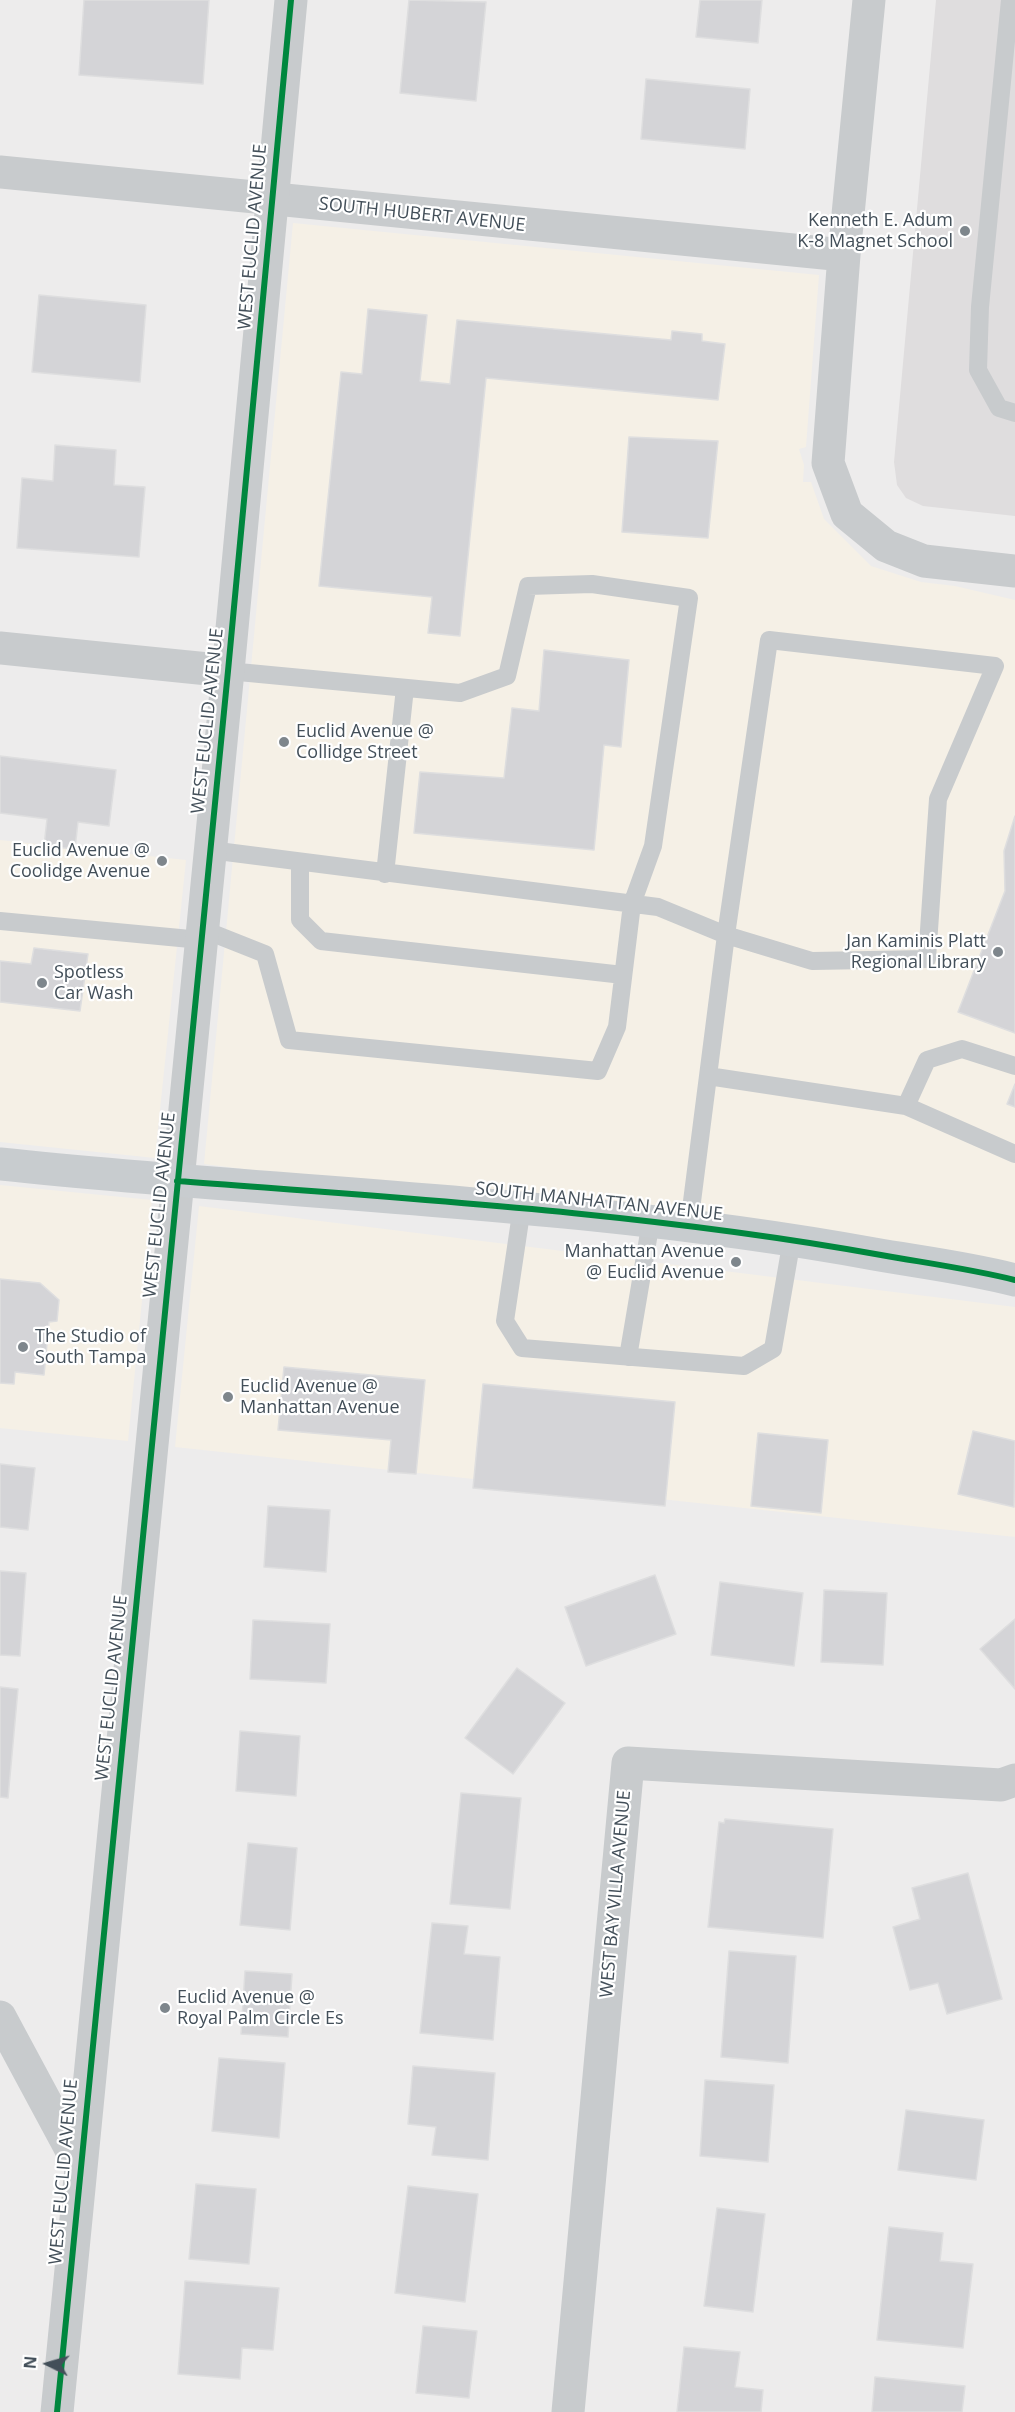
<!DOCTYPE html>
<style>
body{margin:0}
#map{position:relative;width:1015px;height:2412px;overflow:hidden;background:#edecec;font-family:"Open Sans",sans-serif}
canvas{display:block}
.north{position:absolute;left:18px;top:2334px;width:60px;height:60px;-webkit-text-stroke:4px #fff;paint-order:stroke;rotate:275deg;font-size:16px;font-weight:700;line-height:24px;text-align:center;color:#434f59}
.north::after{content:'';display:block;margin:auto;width:21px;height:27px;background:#434f59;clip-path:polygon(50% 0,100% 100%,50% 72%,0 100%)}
</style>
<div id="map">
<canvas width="1015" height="2412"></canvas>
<div class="north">N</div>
</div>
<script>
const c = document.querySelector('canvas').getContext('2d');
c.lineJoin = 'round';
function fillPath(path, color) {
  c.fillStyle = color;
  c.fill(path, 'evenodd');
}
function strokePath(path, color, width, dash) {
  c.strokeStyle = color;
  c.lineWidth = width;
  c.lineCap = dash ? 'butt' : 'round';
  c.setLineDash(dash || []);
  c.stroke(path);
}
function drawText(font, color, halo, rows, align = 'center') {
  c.font = font + ' "Open Sans",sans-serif';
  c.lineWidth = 4.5;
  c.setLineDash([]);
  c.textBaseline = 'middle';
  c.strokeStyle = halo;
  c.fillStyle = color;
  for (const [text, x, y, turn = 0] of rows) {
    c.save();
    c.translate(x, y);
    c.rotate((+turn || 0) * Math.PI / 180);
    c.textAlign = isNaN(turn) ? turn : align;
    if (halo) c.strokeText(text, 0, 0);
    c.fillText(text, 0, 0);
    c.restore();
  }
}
fillPath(new Path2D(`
 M293 223 819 275 806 447 799 449 804 465 803 482H811L824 519 871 566 921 582 955 586 1015 600V1265L204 1164Z
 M0 840 186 860 155 1158 0 1142Z
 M0 1185 152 1200 128 1441 0 1428Z
 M199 1206 1015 1307V1537L175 1447Z`), '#f5f0e6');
fillPath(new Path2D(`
 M936 0H1015V516L923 506 906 498 897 485 894 462Z`), '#dfddde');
const building = new Path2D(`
 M84 0H209L203 84 79 75Z
 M409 0 486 2 476 101 400 93Z
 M700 0H762L758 43 696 37Z
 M646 79 750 89 745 149 641 139Z
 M39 295 146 305 140 382 32 372Z
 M368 309 427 315 420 381 450 384 457 320 671 340 672 331 702 334V341L725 344 718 400 486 378 460 636 428 633 432 597 319 586 341 372 362 374Z
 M629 437 718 441 708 538 622 532Z
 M55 445 116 450 114 485 145 487 139 557 17 548 22 478 53 481Z
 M544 650 629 660 621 747 604 745 594 850 414 833 420 772 504 778 512 708 539 711Z
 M0 756 116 770 109 826 78 822 75 849 44 846 47 819 0 813Z
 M1015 816V1033L958 1012 1005 891 1004 851Z
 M34 948 88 954 80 1011 0 1002V961L31 964Z
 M1015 1084V1107L1007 1104Z
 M0 1279 40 1283 59 1300 57 1321 49 1322 44 1375 15 1372 14 1384 0 1383Z
 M284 1367 425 1380 416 1474 388 1472 391 1440 278 1430Z
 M483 1384 675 1402 665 1506 473 1488Z
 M973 1431 1015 1441 1014 1507 958 1494Z
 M758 1433 828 1440 821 1513 751 1506Z
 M0 1464 35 1468 28 1530 0 1527Z
 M268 1506 330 1510 326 1572 264 1567Z
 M0 1571 26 1573 20 1656 0 1655Z
 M655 1575 676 1634 586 1666 565 1607Z
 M720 1582 803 1593 794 1666 711 1655Z
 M824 1590 887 1593 883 1665 821 1662Z
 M1015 1619V1689L980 1649Z
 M253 1620 330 1624 326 1683 250 1679Z
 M517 1668 565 1703 513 1774 465 1738Z
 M0 1687 18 1689 8 1798 0 1797Z
 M240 1731 300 1736 296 1796 236 1791Z
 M461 1793 521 1798 510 1909 450 1904Z
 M725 1819 833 1829 823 1938 708 1927 719 1822 724 1823Z
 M248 1843 297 1848 290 1930 240 1925Z
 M968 1873 1002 1999 947 2014 938 1983 910 1990 893 1927 920 1919 912 1888Z
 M432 1923 468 1926 464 1954 500 1957 493 2040 420 2033Z
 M729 1951 796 1956 788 2063 721 2057Z
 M245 1971 292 1974 288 2037 241 2034Z
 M219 2058 285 2063 279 2138 212 2131Z
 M413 2066 495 2073 488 2160 432 2155 436 2127 408 2124Z
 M705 2080 774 2085 768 2162 700 2156Z
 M906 2110 984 2120 976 2180 898 2170Z
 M196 2184 256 2189 249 2264 189 2259Z
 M408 2186 478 2194 465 2302 395 2293Z
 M717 2208 765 2214 753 2312 704 2306Z
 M889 2227 943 2233 940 2261 973 2264 963 2348 877 2340Z
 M185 2281 279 2288 273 2350 242 2348 240 2379 178 2374Z
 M423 2326 477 2331 469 2398 416 2393Z
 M684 2347 740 2352 735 2387 763 2390 761 2412H677Z
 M875 2377 965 2386 962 2412H872Z`);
fillPath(building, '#d4d4d7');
strokePath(building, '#dededf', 1.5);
strokePath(new Path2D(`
 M1010 0 980 307 978 370 999 408 1015 413
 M210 850 658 907 726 935 812 961 927 959 938 799 995 666 769 640 726 935 689 1225
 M300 863V920L321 941 623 975
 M385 874 405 688
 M0 921 201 940
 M202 929 265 954 289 1040 598 1071 617 1027 632 904 653 846 689 598 592 584 528 586 507 676 460 693 228 671
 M708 1076 906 1106 1015 1154
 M906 1106 927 1060 962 1049 1015 1066
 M522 1207 505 1321 522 1348 744 1366 773 1349 792 1239
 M628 1357 651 1221`), '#c8cbcd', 18);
strokePath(new Path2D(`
 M869 0 844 255 828 463 847 514 886 546 924 561 1015 571
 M0 172 844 255
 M0 648 228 671
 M0 2017 80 2166
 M568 2412 628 1763 1001 1785 1015 1780`), '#c8cbcd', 33);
strokePath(new Path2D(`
 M57 2412 228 671 291 0`), '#c8cbcd', 33);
strokePath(new Path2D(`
 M0 1164C291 1195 585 1201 874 1254 920 1262 969 1268 1015 1280`), '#c8cccf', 33);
strokePath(new Path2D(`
 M177 1181C413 1199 649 1213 881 1255 926 1263 971 1269 1015 1280
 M57 2412 228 671 291 0`), '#00873e', 6);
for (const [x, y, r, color] of [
 [965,231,6,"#7e868c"],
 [284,742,6,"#7e868c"],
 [162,861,6,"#7e868c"],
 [998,952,6,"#7e868c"],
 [42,983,6,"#7e868c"],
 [736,1262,6,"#7e868c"],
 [23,1347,6,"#7e868c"],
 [228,1397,6,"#7e868c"],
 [165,2008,6,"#7e868c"]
]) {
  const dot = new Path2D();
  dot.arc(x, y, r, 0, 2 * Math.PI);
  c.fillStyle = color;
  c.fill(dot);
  strokePath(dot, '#fff', 2);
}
drawText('18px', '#434f59', '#fff', [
 ["SOUTH HUBERT AVENUE",422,215,6],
 ["WEST EUCLID AVENUE",253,237,-85],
 ["WEST EUCLID AVENUE",208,721,-84],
 ["SOUTH MANHATTAN AVENUE",599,1202,6],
 ["WEST EUCLID AVENUE",160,1205,-84],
 ["WEST EUCLID AVENUE",112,1688,-84],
 ["WEST BAY VILLA AVENUE",616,1894,-85],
 ["WEST EUCLID AVENUE",64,2172,-85]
]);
drawText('18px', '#434f59', '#fff', [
 ["Kenneth E. Adum",953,221,"right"],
 ["K-8 Magnet School",953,242,"right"],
 ["Euclid Avenue @",296,732],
 ["Collidge Street",296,753],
 ["Euclid Avenue @",150,851,"right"],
 ["Coolidge Avenue",150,872,"right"],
 ["Jan Kaminis Platt",986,942,"right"],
 ["Regional Library",986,963,"right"],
 ["Spotless",54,973],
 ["Car Wash",54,994],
 ["Manhattan Avenue",724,1252,"right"],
 ["@ Euclid Avenue",724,1273,"right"],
 ["The Studio of",35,1337],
 ["South Tampa",35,1358],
 ["Euclid Avenue @",240,1387],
 ["Manhattan Avenue",240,1408],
 ["Euclid Avenue @",177,1998],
 ["Royal Palm Circle Es",177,2019]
], 'left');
</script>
